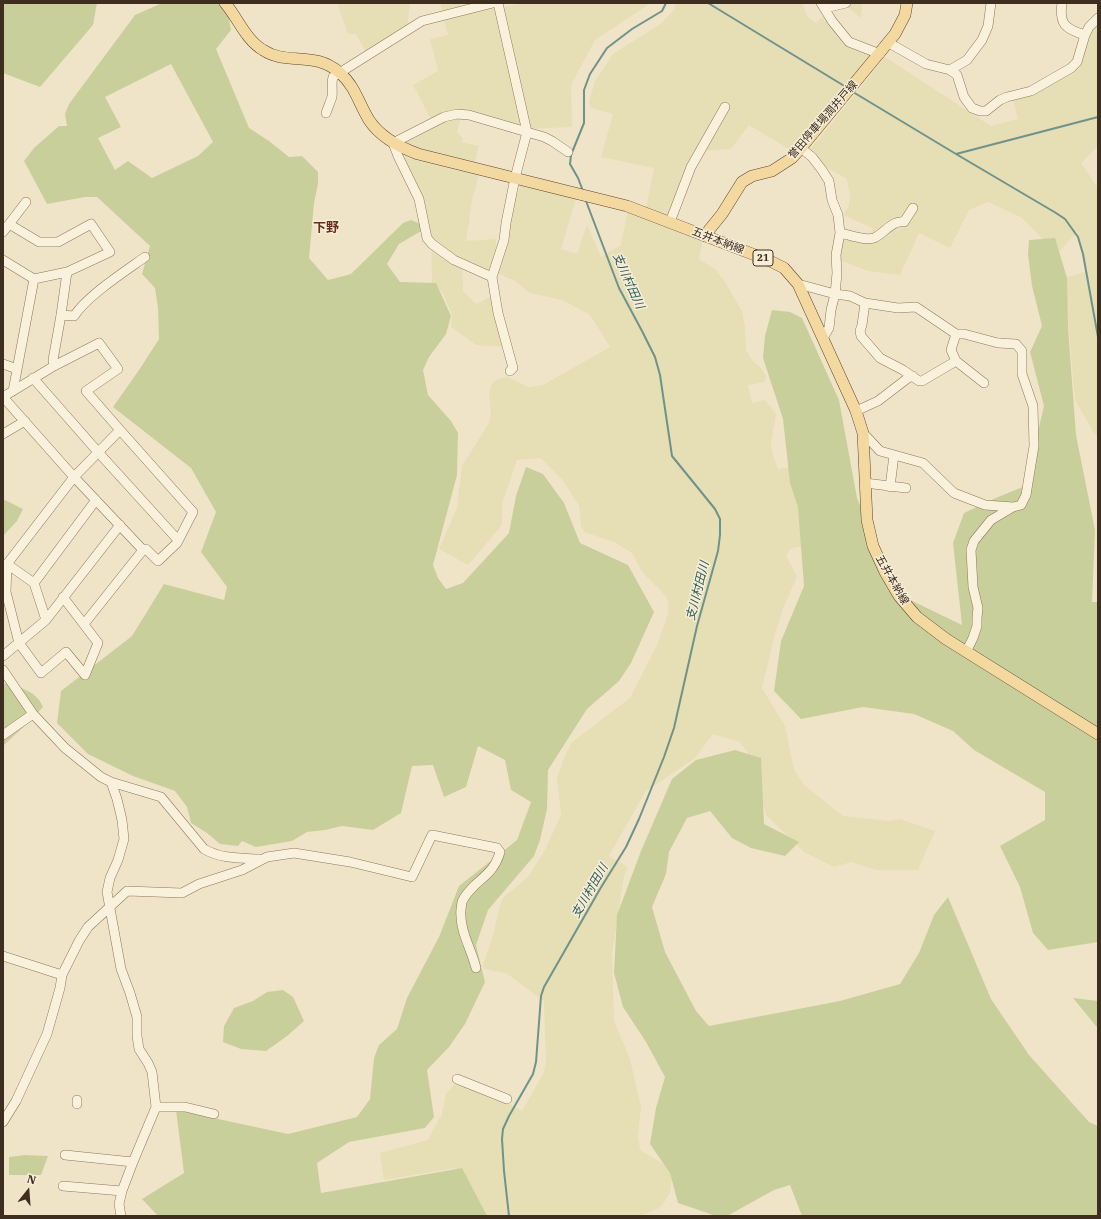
<!DOCTYPE html>
<meta charset="utf-8">
<style>
body{margin:0}
#map{position:relative;width:1101px;height:1219px;overflow:hidden;background:#f0e4c8;font-family:"IBM Plex Serif",serif}
canvas{display:block}
.frame{position:absolute;inset:0;border:4px solid #3d2e20;pointer-events:none}
.north{position:absolute;left:8px;top:1171px;width:40px;height:40px;-webkit-text-stroke:3px #f7eed8;paint-order:stroke;rotate:17deg;font-size:11px;font-weight:700;line-height:16px;text-align:center;color:#3d2e20}
.north::after{content:'';display:block;margin:auto;width:14px;height:18px;background:#3d2e20;clip-path:polygon(50% 0,100% 100%,50% 72%,0 100%)}
</style>
<div id="map">
<canvas width="1101" height="1219"></canvas>
<div class="frame"></div>
<div class="north">N</div>
</div>
<script>
const c = document.querySelector('canvas').getContext('2d');
c.lineJoin = 'round';
function fillPath(path, color) {
  c.fillStyle = color;
  c.fill(path, 'evenodd');
}
function strokePath(path, color, width, dash) {
  c.strokeStyle = color;
  c.lineWidth = width;
  c.lineCap = dash ? 'butt' : 'round';
  c.setLineDash(dash || []);
  c.stroke(path);
}
function drawText(font, color, halo, rows, align = 'center') {
  c.font = font + ' "IBM Plex Serif","Noto Sans JP",serif';
  c.lineWidth = 3;
  c.setLineDash([]);
  c.textBaseline = 'middle';
  c.strokeStyle = halo;
  c.fillStyle = color;
  for (const [text, x, y, turn = 0] of rows) {
    c.save();
    c.translate(x, y);
    c.rotate((+turn || 0) * Math.PI / 180);
    c.textAlign = isNaN(turn) ? turn : align;
    if (halo) c.strokeText(text, 0, 0);
    c.fillText(text, 0, 0);
    c.restore();
  }
}
fillPath(new Path2D(`
 M337 3H410L407 28 367 54 356 34H348Z
 M440 3H460L463 14 520 4V3H651L595 40 571 85 572 127 523 129 462 113 457 132 463 138 462 142 479 146 475 162 416 149 405 143 435 127 413 85 438 71 430 39 448 35Z
 M677 3H802L808 17 816 23 826 14 848 45 875 56 792 151 749 125 731 149 698 151 670 218 646 209 654 168 601 157 613 114 591 108 589 102 595 81 613 54 662 23 673 11Z
 M843 3H862L861 18Z
 M1098 23V146L1081 163 1098 188V435L1094 433 1075 400 1064 278 1088 271 1077 232 1057 254 1022 218 988 202 969 210 950 248 919 233 900 275 868 271 839 260 842 235 868 241 873 228 843 215 849 206 850 196 847 179 824 166 809 151 885 57 991 126 1018 119 1013 101 1072 72 1086 40Z
 M400 156 479 175 472 200 466 241 496 239V250L514 200 521 185 576 199 561 249 577 254 587 225 601 257 621 245 628 210 703 240 699 259 716 270 725 282 742 311 745 328 746 350 753 361 762 369 766 376 765 382 748 385 752 403 765 400 776 414 771 444 773 456 778 469 792 467 805 546 791 548 786 555 797 577 784 606 775 634 762 688 785 726 794 770 804 785 843 816 889 821 900 819 935 831 918 870H876L851 862 834 867 804 852 766 815 754 762 740 742 713 734 695 758 645 792 609 856 628 867 624 876 612 955 614 1021 630 1059 641 1107 638 1136 640 1150 667 1166 672 1177 670 1193 663 1204 659 1208 641 1216H474L455 1168 384 1180 380 1153 428 1140 442 1113 446 1094 454 1085 462 1086 503 1100 522 1111 543 1074 546 1063 544 1001 506 973 484 969 483 965 494 932 500 904 504 897 528 877 545 850 561 815 557 777 564 758 571 743 630 698 657 645 668 614V600L663 593 642 572 632 553 614 542 584 532 581 526 579 506 562 479 541 458 517 460 502 504V525L468 565 439 549 457 508 462 466 489 423 491 412 489 394 491 385 498 379 508 377 528 387 543 385 610 347 590 315 562 300 530 293 515 281 462 258 463 291 476 304 493 296 505 347 476 345 451 327 452 315 443 293 432 283 431 232 424 202Z`), '#e6deb5');
fillPath(new Path2D(`
 M3 3H97L93 25 40 87 3 73Z
 M162 3H226L231 30 216 49 249 128 269 141 289 157 302 156 318 172V184L314 203 309 258 328 280 351 274 403 223 411 220 428 227 399 244 387 264 400 282 436 283 451 316 446 334 429 357 423 370 428 395 451 421 458 433 457 475 433 565 438 578 446 589 463 583 509 533 516 496 526 467 543 474 564 503 580 543 628 565 654 612 631 663 619 681 587 709 548 770 547 809 540 840 534 856 488 910 476 945 485 982 465 1024 449 1047 427 1070 434 1117 425 1128 349 1142 317 1163 321 1193 462 1168 487 1216H158L142 1199 184 1173 176 1110 288 1134 357 1117 370 1099 374 1058 379 1045 397 1029 407 998 439 937 459 886 517 840 531 802 511 790 505 760 478 746 466 787 444 797 433 765 412 766 401 813 373 830 342 826 325 830 307 832 292 841 256 847 242 841 238 846 220 844 207 833 191 823 187 807 175 791 133 776 88 754 57 723 61 691 132 636 164 584 224 600 227 587 201 552 216 512 191 468 113 407 139 370 159 339 158 308 155 288 142 274 150 246 97 197H85L47 204 24 161 34 148 59 126H67L65 114 69 104 135 15ZM171 64 213 142 198 156 152 178 128 161 115 170 98 138 121 127 105 97Z
 M1055 238 1067 278 1068 328 1076 435 1095 530 1092 602H1098V942L1048 950 1033 933 1020 887 1000 846 1045 820V792L974 750 953 731 914 714 863 707 801 719 774 691 781 641 804 586 798 507 790 483 783 419 763 358 765 336 772 310 790 312 802 318 839 400 857 498 896 593 962 625 953 543 964 513 998 497 1025 486 1044 406 1030 352 1042 326 1032 286 1028 254 1029 240Z
 M3 499 23 509 17 521 3 536Z
 M3 683C19 687 36 690 43 707L31 720 4 745H3Z
 M735 750 761 758 764 824 799 842 785 856 751 848 732 838 710 811 687 818 669 852 666 874 652 907 665 952 696 1011 709 1026 840 1001 900 984 919 953 934 915 948 897 991 999 1029 1055 1089 1122 1098 1126V1216H802L790 1185 774 1190 727 1216H716L678 1203 670 1173 650 1144 656 1108 665 1077 646 1042 623 1007 614 973 617 915 641 851 672 779 696 760Z
 M283 990 293 997 304 1021 287 1036 266 1051 241 1049 223 1042 224 1026 234 1008 253 1001 267 992Z
 M1073 998 1098 1001V1028L1096 1026Z
 M25 1155 48 1156 41 1175H9V1157Z`), '#c9cf9b');
strokePath(new Path2D(`
 M708 3 846 87
 M853 92 956 154 1098 117
 M956 154 1056 213 1065 219 1078 237 1083 254 1098 337
 M583 191 578 178 570 164 571 155 584 123V90L590 74 607 48 632 29 662 11 666 3
 M509 1216 504 1171 502 1139 503 1129 509 1116 533 1074 536 1062 541 996 544 987 600 889 626 847 639 819 664 757 674 728 697 626 718 551 720 535V519L715 509 672 456 660 375 655 357 642 331 619 288 586 201`), '#6f938a', 2);
const minor = new Path2D(`
 M498 3 527 132 515 178 506 223 504 240 492 277 498 313 513 368 510 371
 M821 3 832 21 849 42 880 54
 M1062 3C1059 24 1065 29 1085 35
 M825 8 846 3
 M889 43 926 64 950 70 957 75 964 97 972 108 980 111H986L1000 100 1007 97 1031 91 1071 68 1077 62 1085 35 1089 27 1098 18
 M950 70 967 60 982 40 988 26 991 3
 M326 113C328 108 330 102 332 97 333 90 331 83 333 77L422 21 493 3
 M801 148 812 157 822 170 829 181 832 200 838 215 840 233 836 255 837 273 835 294 831 310 829 328 823 338
 M670 222 691 167 725 107
 M3 232 26 202
 M840 233C850 235 865 241 874 238 885 233 892 220 904 222L913 208
 M3 260 34 279 67 272 110 252 91 224 58 242H39L9 224
 M492 277 454 260 432 244 427 238 419 199 398 156 393 143 444 117 457 114 469 115 544 137 552 141 568 152
 M798 284 835 294 850 296 865 303 898 308 916 307 956 334H964L998 343 1016 344 1022 351V374L1033 406 1034 446 1026 495 1021 505 1013 507 985 505 954 493 923 463 880 451 863 433
 M865 303 862 325 860 331 861 336 880 358 903 370 919 381H922L956 361
 M61 315 74 316C87 296 124 272 145 257
 M956 334 951 350 956 361 984 383
 M99 343 118 369 86 391 120 430 193 512 177 543 158 561 146 549 143 550 74 477 3 397 54 366Z
 M3 364 17 369
 M54 366 53 360 61 315 67 272
 M33 378 98 452 178 540
 M13 391 34 279
 M856 411 878 401 908 378 913 376
 M3 434 25 421
 M865 483 906 488
 M890 487 894 455
 M3 565 7 564 34 583 46 620
 M34 583 96 500
 M63 597 98 643 85 675 66 652 41 673 19 643 6 592 7 564 74 477 120 430
 M84 624 143 550
 M966 652 973 638 977 626V618L978 608 973 587 971 550 974 541 991 520 1013 507
 M3 656 46 620 120 525
 M3 670 33 714 65 748 101 777 111 782 161 797 204 849C221 859 241 858 260 859
 M3 735 33 714
 M111 782 117 799 122 820 124 839 118 860 110 878 107 892 121 969 130 993 137 1017V1036L139 1049 148 1063 152 1072 156 1107 133 1162 122 1191 119 1204 121 1216
 M3 956 62 975
 M457 1079 507 1099
 M77 1104V1100
 M156 1107H185L214 1114
 M3 1122 16 1101 47 1034 60 988 62 975 79 941 88 927 127 891 182 893 199 884 242 870 267 857 294 853 350 862 412 877 432 835 497 848 500 852C495 869 487 874 475 885 471 889 465 895 463 900 461 902 462 906 461 909 459 930 471 948 476 968
 M65 1155 133 1162
 M63 1186 122 1191`);
const major = new Path2D(`
 M225 3C238 18 245 39 263 50 287 66 314 50 340 73 355 86 359 104 369 120 380 137 399 147 418 154L627 206 768 260 784 268 798 284 856 411 863 433 867 520 873 546 885 572 899 596 917 617 946 639 1098 734
 M705 236 709 230 722 214 742 182 752 176 772 171 792 158 801 148 895 34 905 15 907 3`);
strokePath(minor, '#8d765c', 10);
strokePath(major, '#5b4430', 12);
strokePath(minor, '#faf1dc', 9);
strokePath(major, '#f3d9a0', 11);
for (const [x, y, w] of [
 [763,258,20]
]) {
  const box = new Path2D();
  box.roundRect(x - w / 2, y - 8, w, 16, 3);
  c.fillStyle = '#f7eed8';
  c.fill(box);
  strokePath(box, '#3d2e20', 1);
}
drawText('bold 10px', '#3d2e20', null, [
 ["21",763,258]
]);
drawText('11px', '#3d2e20', '#f7eed8', [
 ["誉田停車場潤井戸線",823,120,-49],
 ["五井本納線",718,241,21],
 ["五井本納線",892,580,60]
]);
drawText('italic 12px', '#2f5d5a', '#f7eed8', [
 ["支川村田川",628,281,66],
 ["支川村田川",698,591,-76],
 ["支川村田川",590,891,-60]
]);
drawText('bold 13px', '#6b2e1e', '#f7eed8', [
 ["下野",326,228]
]);
</script>
